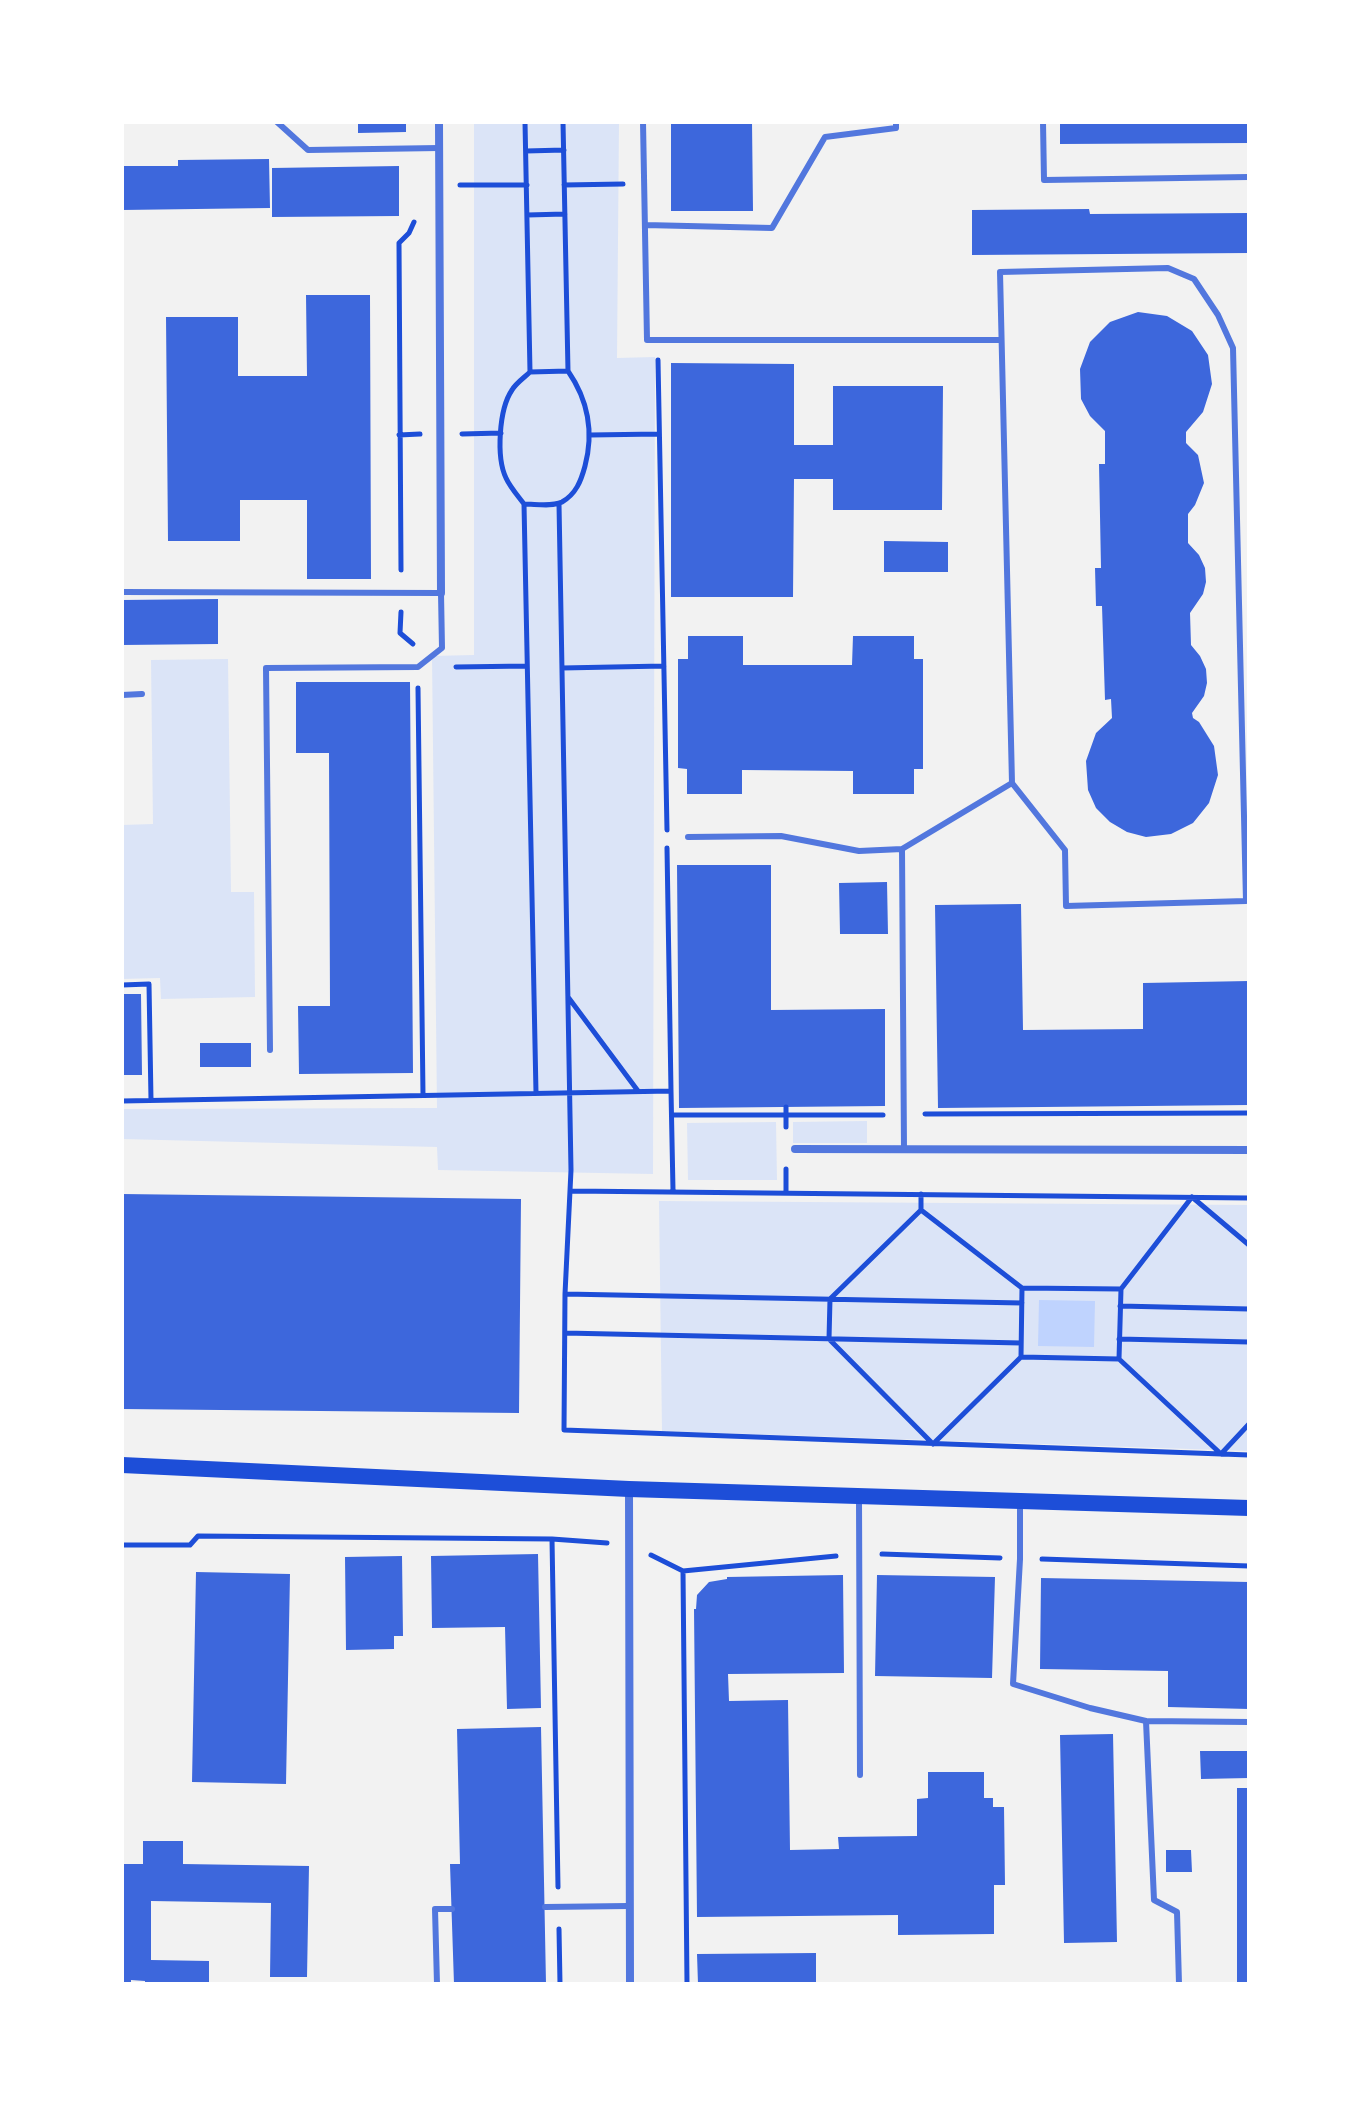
<!DOCTYPE html>
<style>
body{margin:0}
#map{position:relative;width:1371px;height:2106px;overflow:hidden;background:#f2f2f2;font-family:Barlow,sans-serif}
canvas{display:block}
.frame{position:absolute;inset:0;border:124px solid #fff;pointer-events:none}
</style>
<div id="map">
<canvas width="1371" height="2106"></canvas>
<div class="frame"></div>
</div>
<script>
const c = document.querySelector('canvas').getContext('2d');
c.lineJoin = 'round';
function fillPath(path, color) {
  c.fillStyle = color;
  c.fill(path, 'evenodd');
}
function strokePath(path, color, width, dash) {
  c.strokeStyle = color;
  c.lineWidth = width;
  c.lineCap = dash ? 'butt' : 'round';
  c.setLineDash(dash || []);
  c.stroke(path);
}
fillPath(new Path2D(`
 M474 122H619L617 358 655 357 653 1174 438 1170 437 1147 122 1139V1109L437 1108 432 656 474 655Z
 M228 659 231 892H254L255 997 161 999 160 978 122 979V825L153 824 151 660Z
 M867 1121V1143H793V1122Z
 M776 1122 777 1180H688L687 1123Z
 M659 1201 1249 1205V1451L662 1431Z`), '#dbe4f7');
fillPath(new Path2D(`
 M1039 1300 1095 1301 1094 1347 1038 1346Z`), '#bfd3fe');
fillPath(new Path2D(`
 M358 122H406V132L358 133Z
 M671 122H752L753 211H671Z
 M1060 122H1249V143L1060 144Z
 M269 159 270 208 122 210V166H178V160Z
 M399 166V216L272 217V168Z
 M1089 209 1090 214 1249 213V253L972 255V210Z
 M306 295H370L371 579H307V500H240V541H168L166 317H238V376H307Z
 M1138 312 1167 316 1192 331 1208 355 1212 384 1203 412 1186 432V443L1198 455 1204 483 1195 505 1188 514V543L1199 555 1205 568 1206 582 1203 594 1190 613 1191 645 1200 656 1206 669 1207 683 1204 696 1192 713 1193 718 1199 722 1214 746 1218 775 1209 803 1193 823 1171 834 1146 837 1127 832 1110 822 1096 808 1088 790 1086 761 1096 733 1112 718 1111 699 1105 700 1102 606H1096L1095 568H1101L1099 464H1105V431L1090 416 1081 399 1080 369 1090 342 1110 322Z
 M671 363 794 364V445H833V386H943L942 510H833V479H794L793 597H671Z
 M884 541 948 542V572H884Z
 M218 599V644L122 645V600Z
 M688 636H743V665H852L853 636H914V659H923V769H914V794H853V771L742 770V794H687V769L678 768V659H688Z
 M296 682H410L413 1073 299 1074 298 1006H330L329 753H296Z
 M677 865H771V1010L885 1009V1106L679 1108Z
 M887 882 888 934H840L839 883Z
 M1021 904 1023 1030 1143 1029V983L1249 981V1105L938 1108 935 905Z
 M122 994H141L142 1075H122Z
 M200 1043H251V1067H200Z
 M122 1194 521 1199 519 1413 122 1409Z
 M538 1554 541 1708 507 1709 505 1627 432 1628 431 1556Z
 M402 1556 403 1636H394V1649L346 1650 345 1557Z
 M196 1572 290 1574 286 1784 192 1782Z
 M843 1575 844 1673 728 1674 729 1701 788 1700 790 1850 839 1849 838 1837 917 1836V1799L928 1798V1772H984V1798H993V1807H1004L1005 1885H994V1934L898 1935V1915L697 1917 694 1609H696L697 1595 709 1582 727 1579V1577Z
 M877 1575 995 1577 992 1678 875 1676Z
 M1041 1578 1249 1582V1709L1168 1707V1671L1040 1669Z
 M541 1727 546 1984H454L450 1864H460L457 1729Z
 M1113 1734 1117 1942 1064 1943 1060 1735Z
 M1200 1751H1249V1778L1201 1779Z
 M1237 1788H1249V1984H1237Z
 M143 1841H183V1864L309 1866 307 1977H270L271 1903 151 1901V1960L209 1961V1984H145V1981L131 1980V1984H122V1864H143Z
 M1166 1850H1191L1192 1872H1166Z
 M816 1953V1984H698L697 1954Z`), '#3d67dc');
strokePath(new Path2D(`
 M525 122 530 372
 M526 151 564 150
 M460 185H527
 M564 185 623 184
 M527 215 565 214
 M658 360 667 830
 M462 434 501 433
 M399 435 420 434
 M590 435 659 434
 M524 504C536 504 552 507 562 502 576 494 581 481 585 466 594 432 588 400 568 371L563 122
 M559 504 571 1170 565 1294 564 1430 1249 1455
 M401 570 399 243 409 233 414 222
 M401 612 400 633 413 644
 M456 667 527 666
 M562 668 664 666
 M418 688 423 1095
 M667 848 671 1091
 M122 985 149 984 151 1100
 M568 997 638 1091
 M536 1093 524 504C518 496 510 487 506 478 496 457 499 409 512 390 516 383 525 377 530 372L568 371
 M122 1101 671 1091 673 1190
 M925 1114 1249 1113
 M672 1115H883
 M786 1127V1107
 M571 1191 1249 1198
 M786 1192V1169
 M921 1194V1210
 M1121 1289 1192 1197 1249 1245
 M565 1294 1022 1303
 M1120 1306 1249 1309
 M565 1333 1021 1343
 M1119 1339 1249 1342
 M1021 1357 1119 1359 1121 1289 1022 1288 1021 1357 933 1444 829 1339 830 1299 921 1210 1022 1288
 M1119 1359 1221 1454 1249 1424
 M552 1539 558 1887
 M122 1545H190L198 1536 552 1539 607 1543
 M882 1554 1000 1558
 M651 1555 683 1571 836 1556
 M1042 1559 1249 1566
 M683 1571 687 1984
 M559 1929 560 1984`), '#1d4ed8', 5);
strokePath(new Path2D(`
 M277 122 308 150 439 148
 M643 122 647 340H1001
 M1043 122 1044 180 1249 177
 M645 225 772 228 825 137 896 128V122
 M1168 268 1194 279 1218 315 1233 348 1246 901 1066 906 1065 850 1012 783 1000 272Z
 M122 592 441 593 442 648 418 667 266 668 270 1050
 M122 695 142 694
 M688 837 781 836 859 851 902 849 904 1150
 M902 849 1012 783
 M859 1499 860 1775
 M1020 1503V1559L1013 1684 1090 1708 1146 1721 1154 1900 1177 1912 1179 1984
 M1146 1721 1249 1722
 M545 1907 628 1906
 M437 1984 435 1909H452`), '#5277de', 6);
strokePath(new Path2D(`
 M439 122 441 593
 M795 1149 1249 1150
 M629 1490 630 1984`), '#5277de', 8);
strokePath(new Path2D(`
 M122 1465 629 1489 1249 1508`), '#1d4ed8', 16);
</script>
